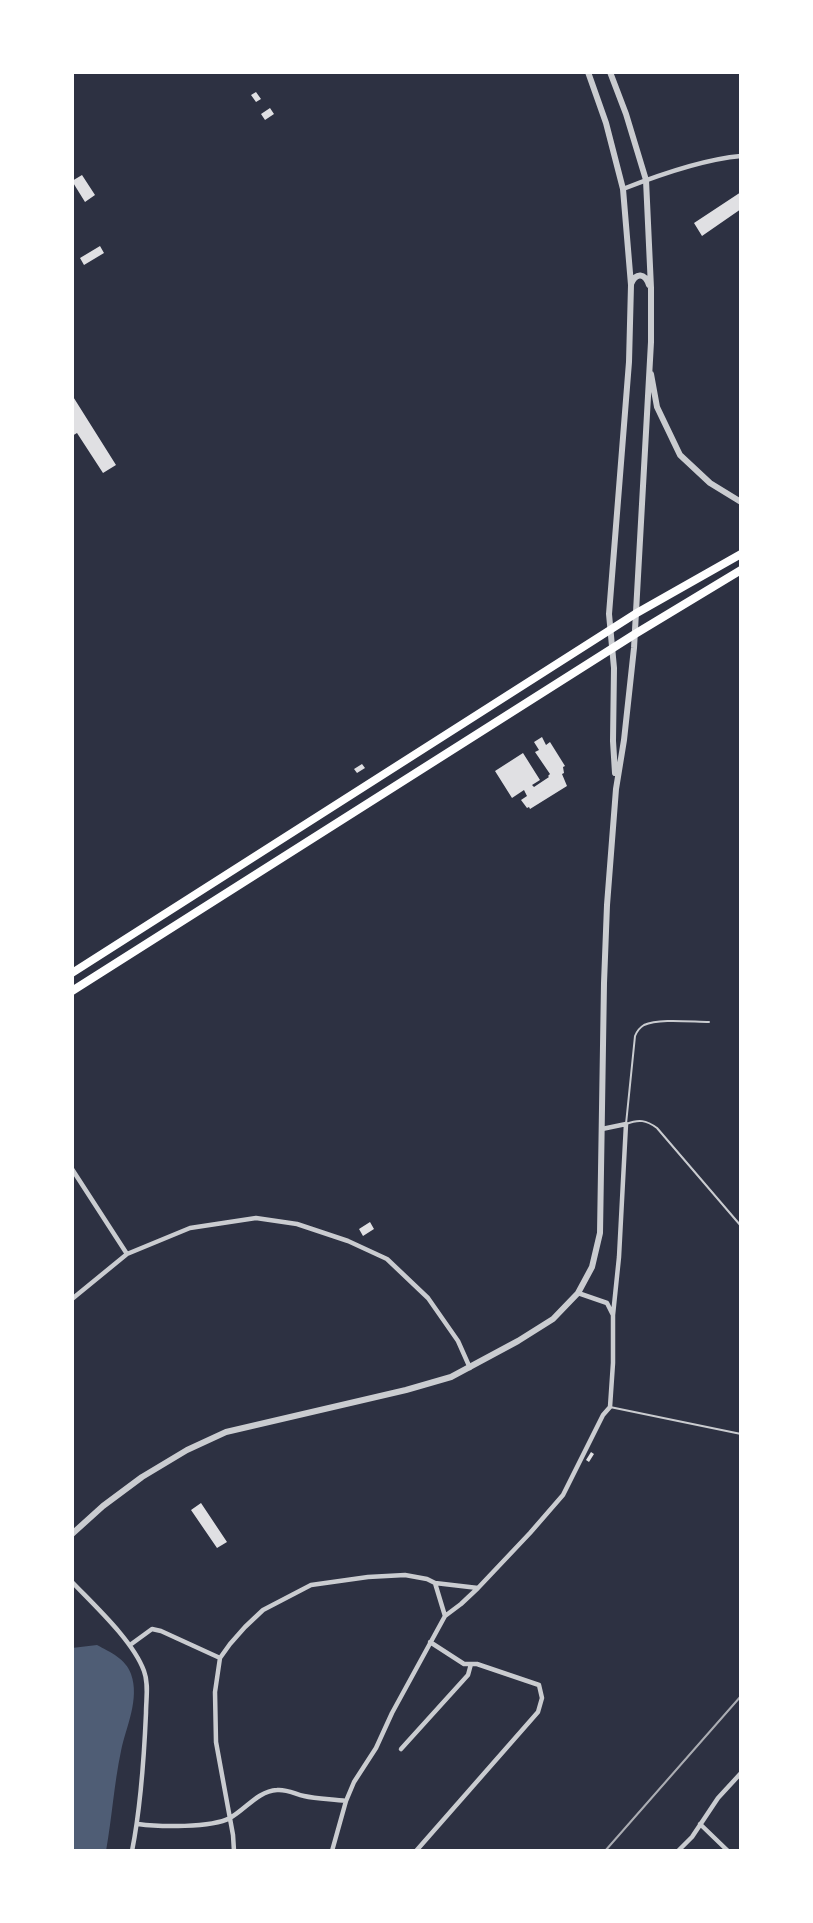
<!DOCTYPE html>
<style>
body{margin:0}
#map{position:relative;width:813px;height:1923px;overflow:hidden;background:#2d3142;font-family:"Alegreya Sans",sans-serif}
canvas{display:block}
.frame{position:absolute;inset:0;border:74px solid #fff;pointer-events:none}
</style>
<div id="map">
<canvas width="813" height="1923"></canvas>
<div class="frame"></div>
</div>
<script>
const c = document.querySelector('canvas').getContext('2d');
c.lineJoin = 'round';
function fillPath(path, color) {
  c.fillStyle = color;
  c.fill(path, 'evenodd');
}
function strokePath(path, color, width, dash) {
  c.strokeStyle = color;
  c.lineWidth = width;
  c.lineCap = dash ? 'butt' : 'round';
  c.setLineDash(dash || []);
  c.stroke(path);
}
fillPath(new Path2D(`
 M97 1645C110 1652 126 1659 131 1674 140 1699 126 1727 121 1751 114 1784 112 1818 106 1851H72V1648Z`), '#4f5d75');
fillPath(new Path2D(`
 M256 92 261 99 256 102 251 95Z
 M270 108 274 114 265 120 261 114Z
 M82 175 95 195 85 202 72 181Z
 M741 192V209L702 236 694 223Z
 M100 246 104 253 84 265 80 258Z
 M72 395 116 465 103 473 77 433 72 436Z
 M542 737 546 745 550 742 565 766 563 767 564 773 562 774 567 786 530 809 529 807 527 808 521 800 527 796 524 790 512 798 495 771 523 753 540 780 532 785 534 787 549 777 548 776 550 774 535 752 539 750 534 742Z
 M362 764 365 768 357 773 354 769Z
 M370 1222 374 1229 363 1236 359 1229Z
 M591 1452 594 1454 589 1462 586 1460Z
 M201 1503 227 1542 217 1548 191 1510Z`), '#e0e0e3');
strokePath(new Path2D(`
 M709 1022C693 1022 659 1018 644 1025 639 1028 637 1031 635 1036L626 1124C639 1119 646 1120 657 1128L741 1226
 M741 1260V1267
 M610 1407 741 1434`), '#caccd0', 2);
strokePath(new Path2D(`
 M623 189C656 176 706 159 741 156
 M602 1129 626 1124 619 1257 613 1315
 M72 1169 127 1254
 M72 1299 127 1254 190 1228 256 1218 297 1224 348 1241 387 1259 428 1298 458 1341 470 1368
 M72 1582C95 1606 133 1641 144 1671 149 1684 146 1699 146 1713 144 1759 141 1806 132 1851
 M435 1583 445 1616
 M130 1645 152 1629 161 1631 220 1658
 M401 1749 468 1675 471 1664
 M138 1824C159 1827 211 1828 230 1818 246 1809 258 1791 277 1790 287 1789 295 1794 304 1796 317 1799 332 1799 346 1801
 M700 1824 728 1851
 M234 1851 233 1835 216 1742 215 1692 220 1658 230 1644 245 1627 263 1610 311 1585 368 1577 405 1575 427 1579 435 1583 478 1588
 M332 1851 346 1801 354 1782 376 1748 392 1713 445 1616 461 1604 478 1588 530 1533 563 1495 603 1415 610 1407 613 1363V1315L607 1303 578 1293
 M416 1851 538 1712 542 1698 539 1685 477 1664H464L430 1642
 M678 1851 692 1837 718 1798 741 1773`), '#caccd0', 4.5);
strokePath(new Path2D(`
 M588 72 606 123 623 189 631 285 629 362 609 614 614 668 613 741 615 773
 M631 284C636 272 645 273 649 285
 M651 374 657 407 680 455 710 483 741 502
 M72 1534 103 1506 142 1477 187 1450 226 1432 406 1390 451 1377 518 1341 553 1319 578 1293 592 1267 600 1233 604 983 607 905 616 789 624 740 634 648 651 342V288L646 180 626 114 610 72`), '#caccd0', 6);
strokePath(new Path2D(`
 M72 973 635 614 741 554
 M72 991 635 634 741 570`), '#fff', 8);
strokePath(new Path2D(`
 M605 1851 741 1696`), '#abadb3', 2);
</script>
